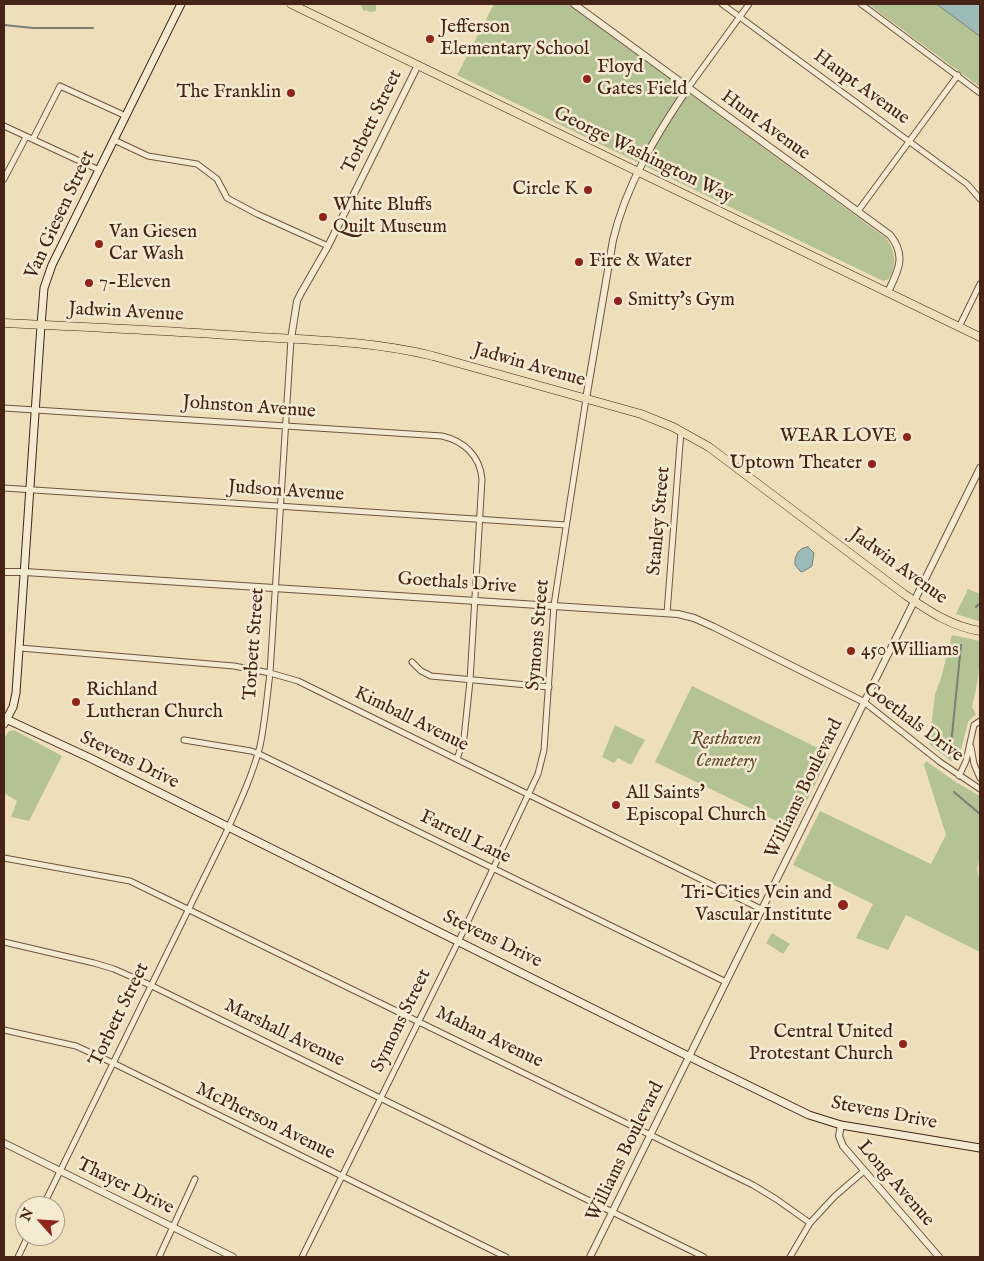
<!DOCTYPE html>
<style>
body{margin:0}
#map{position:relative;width:984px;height:1261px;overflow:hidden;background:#eedfba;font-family:"IM FELL English",serif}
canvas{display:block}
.frame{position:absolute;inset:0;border:5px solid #462315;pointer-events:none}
.north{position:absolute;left:15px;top:1196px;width:50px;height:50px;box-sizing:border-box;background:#f4ead2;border:1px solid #ae9a86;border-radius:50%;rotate:296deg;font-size:14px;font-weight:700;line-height:20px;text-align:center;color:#462315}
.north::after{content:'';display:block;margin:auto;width:18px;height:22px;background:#8f2418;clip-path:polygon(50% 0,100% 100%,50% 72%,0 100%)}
</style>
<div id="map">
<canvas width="984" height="1261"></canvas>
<div class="frame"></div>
<div class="north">N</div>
</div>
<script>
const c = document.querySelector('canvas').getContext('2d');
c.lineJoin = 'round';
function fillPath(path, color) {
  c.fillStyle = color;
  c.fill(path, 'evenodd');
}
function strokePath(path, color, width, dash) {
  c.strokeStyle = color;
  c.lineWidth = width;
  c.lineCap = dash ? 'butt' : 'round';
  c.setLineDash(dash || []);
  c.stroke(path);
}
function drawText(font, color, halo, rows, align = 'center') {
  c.font = font + ' "IM FELL English",serif';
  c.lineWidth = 5;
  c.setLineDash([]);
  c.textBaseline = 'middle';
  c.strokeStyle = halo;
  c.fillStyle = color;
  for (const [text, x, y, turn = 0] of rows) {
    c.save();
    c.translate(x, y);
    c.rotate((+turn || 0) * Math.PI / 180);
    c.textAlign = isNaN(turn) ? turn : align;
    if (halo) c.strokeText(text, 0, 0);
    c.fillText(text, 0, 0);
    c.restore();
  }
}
fillPath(new Path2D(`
 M360 4H376V11L370 12 366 10 364 11Z
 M494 4H568L886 238C896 252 897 264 889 279L883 281 457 75Z
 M868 4H937L980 36V87Z
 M968 589 980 594V619L978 621 956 614Z
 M952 635 980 641C980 666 978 683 972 707L976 714 968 722 959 758 951 761 929 744 935 694 941 678Z
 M692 686 830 754 793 829 655 762Z
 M615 725 645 740 631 765 618 758 614 763 602 757Z
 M14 730 62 756 29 821 11 817 17 801 4 793V739L9 731Z
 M926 761 956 782 980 796V857L977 869 980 882V952L906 915 888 950 856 938 873 904 793 865 820 811 931 864 946 835 924 765Z
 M772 933 790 944 783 954 766 943Z`), '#b4c393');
const water = new Path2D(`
 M937 4H980V36Z
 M808 547 814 553 812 566 804 571 801 572 795 565C794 556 799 547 808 547Z`);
fillPath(water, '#9bbbb8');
strokePath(water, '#797e77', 1);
strokePath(new Path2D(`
 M4 25 33 28H93
 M976 607 980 603
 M951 745 961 645
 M954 792 980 814`), '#797e77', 2);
const minor = new Path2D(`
 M722 4 967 184 980 199
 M861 4 980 93
 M688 88 749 4
 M4 126 99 170
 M33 139 60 86 126 116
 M114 140 148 156 197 164 217 179 227 198 257 214 328 246
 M4 179 26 137
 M858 211 958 75
 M959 327 980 284
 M4 408 442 436C464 441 480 456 482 479L470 681 464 738 457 759
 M4 488 566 525
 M667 613 681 431
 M20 648 234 666 270 673 298 681 763 910
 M412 662 421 671 431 676 549 687
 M864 702 940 762 980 789
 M184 740 251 751 257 753 726 982
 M971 747 974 764 980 778
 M959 776 966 761 974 725 980 721
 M4 858 130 881 753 1185 776 1199 810 1223
 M4 942 94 963 114 969 150 985 704 1257
 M4 1030 76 1046 113 1063 506 1257
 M43 1206 225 835C238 806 252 777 260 746 265 722 267 697 270 673L291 339
 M18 1257 28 1236
 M159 1257 195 1179
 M302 1257 461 936 538 774 544 750 554 605 586 399
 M790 1257 810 1223 835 1196 864 1171`);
const tertiary = new Path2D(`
 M574 4 890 235C907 256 898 271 888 292
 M291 339 297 301 301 293 328 246 418 65
 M586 399 613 240C626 185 656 135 688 88
 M4 572H25L678 614 694 618 714 627 864 702
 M841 1125 839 1136 843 1146 939 1257
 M4 1143 233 1257
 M590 1257 980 468`);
const secondary = new Path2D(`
 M6 719 90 758 690 1057 809 1115 841 1125 980 1148
 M4 724 13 707 16 693 41 325 44 288 52 265 181 4`);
const primary = new Path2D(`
 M291 4 980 337
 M4 323C89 327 174 331 259 337 317 340 377 342 433 356L641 414 673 427 709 447 904 594C929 611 950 626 980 631`);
strokePath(minor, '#70523e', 7);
strokePath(tertiary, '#70523e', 8);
strokePath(secondary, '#462315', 9);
strokePath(primary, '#462315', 9);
strokePath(minor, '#f4ead2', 5);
strokePath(tertiary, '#f4ead2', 6);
strokePath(secondary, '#f4ead2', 7);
strokePath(primary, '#eedfba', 8);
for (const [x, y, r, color] of [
 [430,39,5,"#8f2418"],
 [587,79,5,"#8f2418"],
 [291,93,5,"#8f2418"],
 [588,190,5,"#8f2418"],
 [323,217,5,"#8f2418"],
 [99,244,5,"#8f2418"],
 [579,262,5,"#8f2418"],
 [89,283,5,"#8f2418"],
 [618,301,5,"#8f2418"],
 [907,437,5,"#8f2418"],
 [872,464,5,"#8f2418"],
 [851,651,5,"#8f2418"],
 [76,702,5,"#8f2418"],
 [616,805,5,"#8f2418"],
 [843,905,6,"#8f2418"],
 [903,1044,5,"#8f2418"]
]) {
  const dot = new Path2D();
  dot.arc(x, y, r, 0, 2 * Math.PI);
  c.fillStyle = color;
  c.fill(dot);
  strokePath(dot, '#f4ead2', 2);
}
drawText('19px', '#462315', '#f4ead2', [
 ["Jefferson",440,28],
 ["Elementary School",440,50],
 ["Floyd",597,68],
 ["Gates Field",597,90],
 ["The Franklin",281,93,"right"],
 ["Circle K",578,190,"right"],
 ["White Bluffs",333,206],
 ["Quilt Museum",333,228],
 ["Van Giesen",109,233],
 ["Car Wash",109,255],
 ["Fire & Water",589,262],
 ["7-Eleven",99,283],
 ["Smitty's Gym",628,301],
 ["WEAR LOVE",897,437,"right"],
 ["Uptown Theater",862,464,"right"],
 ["450 Williams",861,651],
 ["Richland",86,691],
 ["Lutheran Church",86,713],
 ["All Saints'",626,794],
 ["Episcopal Church",626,816],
 ["Tri-Cities Vein and",832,894,"right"],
 ["Vascular Institute",832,916,"right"],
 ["Central United",893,1033,"right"],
 ["Protestant Church",893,1055,"right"]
], 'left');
drawText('19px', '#462315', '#f4ead2', [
 ["Haupt Avenue",861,88,36],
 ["Torbett Street",373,122,-64],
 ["Hunt Avenue",765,126,36],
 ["George Washington Way",643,156,26],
 ["Van Giesen Street",61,215,-65],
 ["Jadwin Avenue",126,313,3],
 ["Jadwin Avenue",529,366,16],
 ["Johnston Avenue",249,408,4],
 ["Judson Avenue",286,492,4],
 ["Stanley Street",660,521,-85],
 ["Jadwin Avenue",898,567,36],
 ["Goethals Drive",457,584,4],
 ["Symons Street",539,635,-85],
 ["Torbett Street",255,644,-86],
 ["Kimball Avenue",411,720,26],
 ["Goethals Drive",913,723,37],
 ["Stevens Drive",129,761,26],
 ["Williams Boulevard",805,789,-64],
 ["Farrell Lane",465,838,26],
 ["Stevens Drive",492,940,26],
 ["Torbett Street",120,1015,-64],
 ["Symons Street",402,1021,-64],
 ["Marshall Avenue",284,1034,26],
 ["Mahan Avenue",489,1038,26],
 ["Stevens Drive",884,1114,11],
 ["McPherson Avenue",265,1122,26],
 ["Williams Boulevard",626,1152,-64],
 ["Long Avenue",895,1184,49],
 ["Thayer Drive",125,1187,26]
]);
drawText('italic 19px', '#624b34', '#f4ead2', [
 ["Resthaven",726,740],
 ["Cemetery",726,762]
]);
</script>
